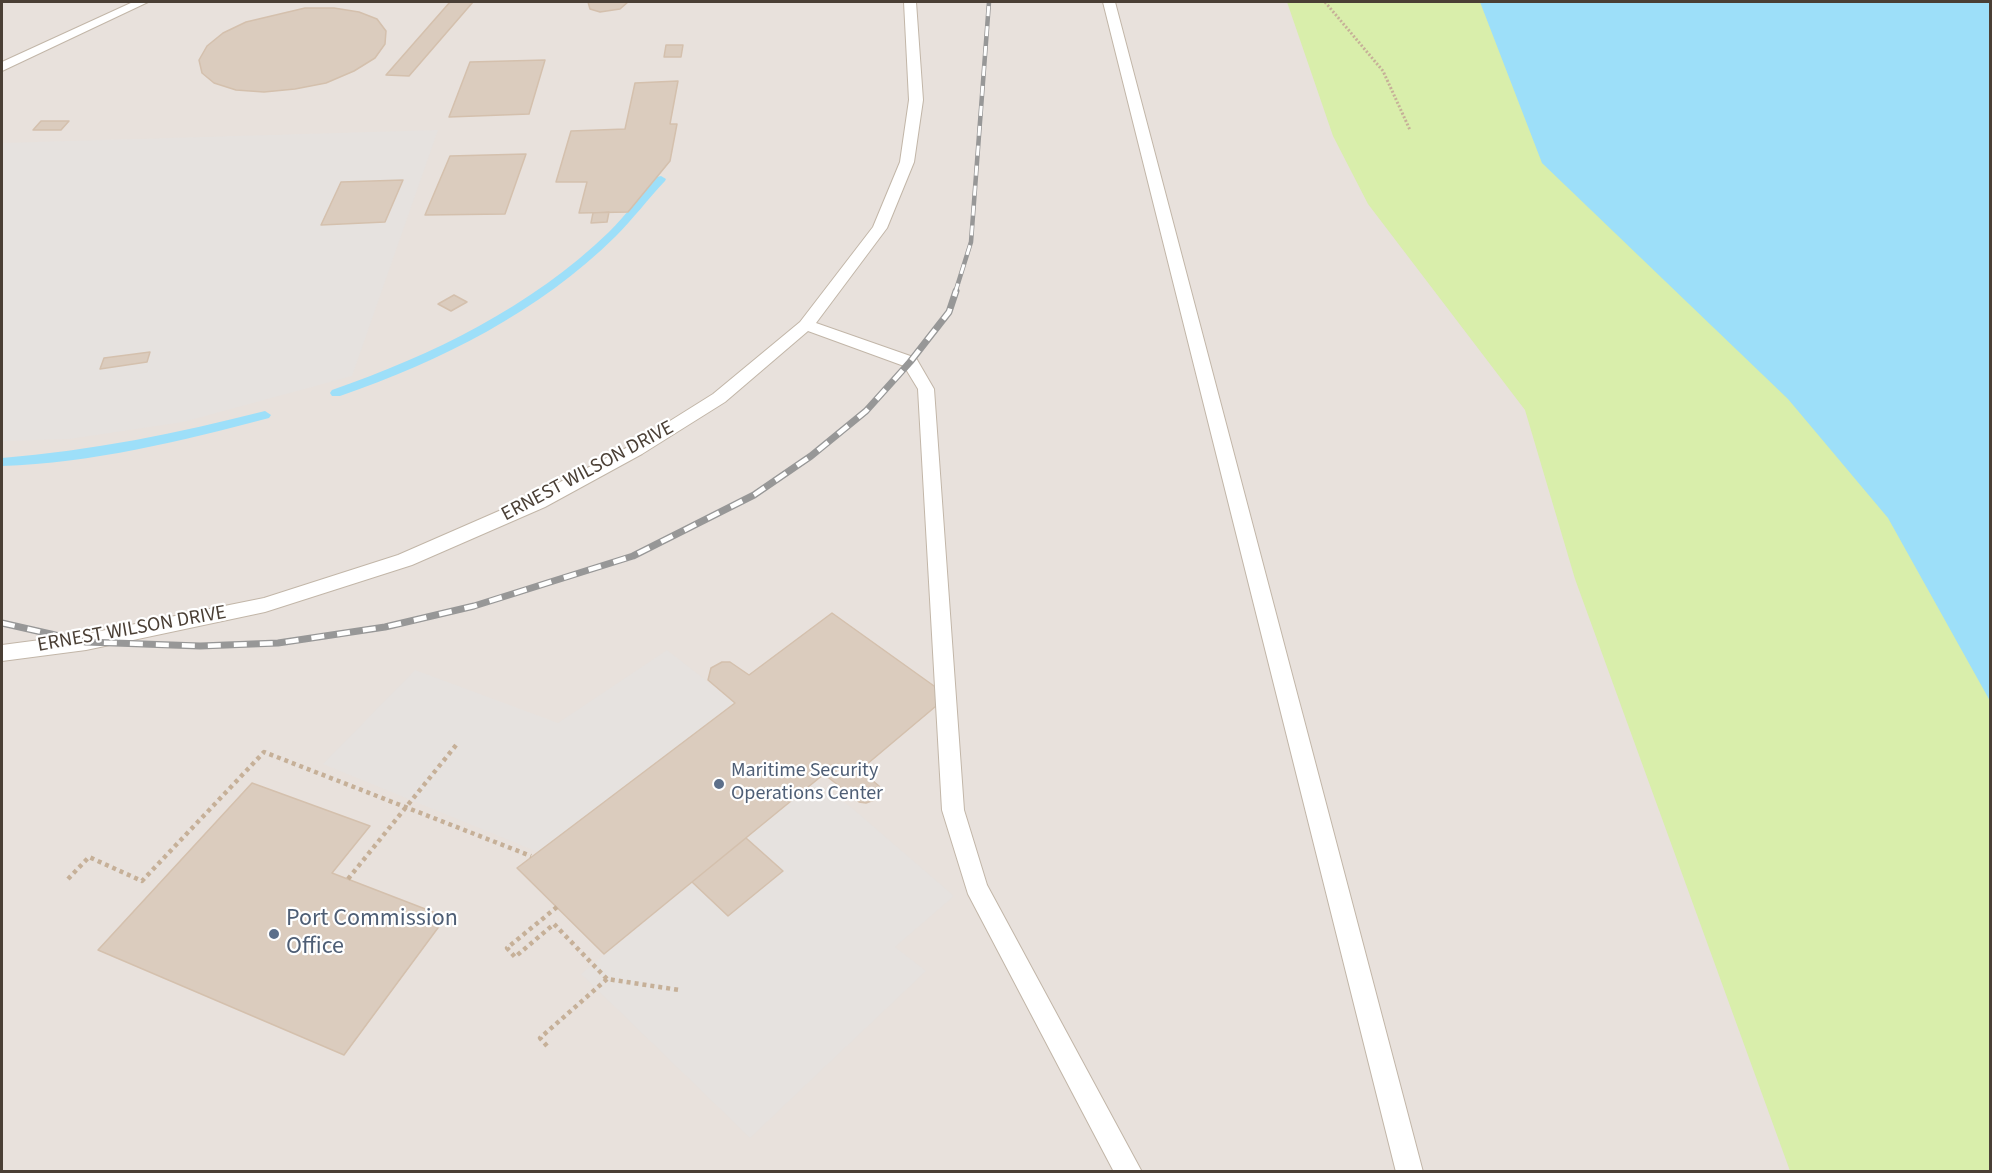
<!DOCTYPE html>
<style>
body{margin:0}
#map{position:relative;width:1992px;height:1173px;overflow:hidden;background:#f5efe7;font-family:"Source Sans 3",sans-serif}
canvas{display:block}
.frame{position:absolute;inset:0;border:3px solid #4a3f35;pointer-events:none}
</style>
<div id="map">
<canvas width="1992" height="1173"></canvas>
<div class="frame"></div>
</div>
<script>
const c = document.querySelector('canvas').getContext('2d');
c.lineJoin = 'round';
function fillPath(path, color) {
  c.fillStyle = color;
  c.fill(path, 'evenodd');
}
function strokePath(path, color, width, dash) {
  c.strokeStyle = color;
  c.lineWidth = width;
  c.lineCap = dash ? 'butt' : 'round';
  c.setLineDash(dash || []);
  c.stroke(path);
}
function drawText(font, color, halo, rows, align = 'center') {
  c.font = font + ' "Source Sans 3",sans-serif';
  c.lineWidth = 4.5;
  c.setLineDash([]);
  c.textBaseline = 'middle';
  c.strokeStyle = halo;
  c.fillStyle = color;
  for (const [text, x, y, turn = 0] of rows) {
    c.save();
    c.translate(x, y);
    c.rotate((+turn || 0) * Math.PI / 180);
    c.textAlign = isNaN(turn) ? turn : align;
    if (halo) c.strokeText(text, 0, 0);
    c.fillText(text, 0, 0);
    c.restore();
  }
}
fillPath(new Path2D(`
 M2 2H1480L1990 1171 2 1172Z`), '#e8e1dc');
fillPath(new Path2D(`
 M1287 2H1629L1990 407V1171H1790L1575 579 1525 410 1368 204 1333 136Z`), '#d9eeab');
fillPath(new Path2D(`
 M438 130 352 376 183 422 69 439 2 441V143Z
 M667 650 735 703 538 852 323 764 415 670 558 723Z
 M814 782 852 808 954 896 895 947 926 971 750 1138 581 974Z`), '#e6e2df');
fillPath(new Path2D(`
 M1480 2H1990V701L1888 518 1788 399 1542 163Z`), '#9ddff9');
fillPath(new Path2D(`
 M661 176 666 179 665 181C648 199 633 219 616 236 539 312 441 361 340 396H332L330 393 332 390C433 355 531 307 609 232 626 215 641 195 657 177Z
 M265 411 271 415 269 418C182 441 92 463 2 466V458C91 451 178 433 265 411Z`), '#9ddff9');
const building = new Path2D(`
 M450 2H473L409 76 386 75Z
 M588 2H628L620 9 600 12 590 9Z
 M305 8H334L359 12 377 19 386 31 385 44 375 58 354 71 326 83 295 89 264 92 236 90 214 83 202 73 199 60 207 46 223 33 246 22Z
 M666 45H683L681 57H664Z
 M545 60 529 114 449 117 470 62Z
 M678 81 670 124H677L670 161 628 212 579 213 587 182H556L571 131 625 129 635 83Z
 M41 121H69L61 130H33Z
 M526 154 505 214 425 215 450 156Z
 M403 180 385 222 321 225 341 182Z
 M609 212 607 222 591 223 593 213Z
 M454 295 467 302 451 311 438 304Z
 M150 352 147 362 100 369 104 358Z
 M832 613 948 696 860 770 879 786 880 792 874 800 866 803 859 802 824 774 604 954 517 868 735 703 708 680 711 668 722 662H730L749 675Z
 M252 783 370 826 332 873 446 917 344 1055 98 950Z
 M746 838 783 871 728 916 692 882Z`);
fillPath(building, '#dbccbe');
strokePath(building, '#d4c0ad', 1.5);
const lane = new Path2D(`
 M133 2H148L2 71V62Z
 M904 2H916L923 100 914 162 887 228 816 323 916 358 934 389 964 810 987 885 1142 1172H1114L968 894 942 810 918 389 904 366 808 331 725 402 642 454 545 507 412 565 265 612 86 650 2 661V645L86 634 264 598 398 555 531 497 630 446 713 394 800 322 873 227 900 162 909 100Z
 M1103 2H1115L1423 1172H1396Z`);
strokePath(lane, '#c2b6a8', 2);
strokePath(new Path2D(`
 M1325 2 1383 71 1410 130`), '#c6b098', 3, [2, 2]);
strokePath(new Path2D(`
 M68 879 89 857 142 881 264 752 531 856
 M348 879 457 744
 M557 907 507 948 515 957 554 924 607 979 679 990
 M547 1046 540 1038 607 979`), '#c6b098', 4.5, [4, 4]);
fillPath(lane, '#fff');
const railFar1 = new Path2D(`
 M955 293 971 242 989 2`);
const rail = new Path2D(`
 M2 623 86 642 200 646 278 643 385 627 474 606 633 556 754 495 811 456 866 411 910 362 949 312 956 291`);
strokePath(railFar1, '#979797', 4.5);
strokePath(rail, '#979797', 7);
strokePath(railFar1, '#fff', 3, [10]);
strokePath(rail, '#fff', 4.5, [13]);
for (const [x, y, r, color] of [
 [719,784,6,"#5c6f8a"],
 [274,934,6,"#5c6f8a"]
]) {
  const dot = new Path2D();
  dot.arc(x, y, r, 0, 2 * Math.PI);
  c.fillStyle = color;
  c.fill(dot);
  strokePath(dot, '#fff', 2);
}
drawText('20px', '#4a3f35', '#fff', [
 ["ERNEST WILSON DRIVE",588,472,-28],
 ["ERNEST WILSON DRIVE",132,630,-10]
]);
drawText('20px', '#4e5e75', '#fff', [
 ["Maritime Security",731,772],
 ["Operations Center",731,795]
], 'left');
drawText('24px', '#4e5e75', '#fff', [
 ["Port Commission",286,920],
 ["Office",286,948]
], 'left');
</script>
